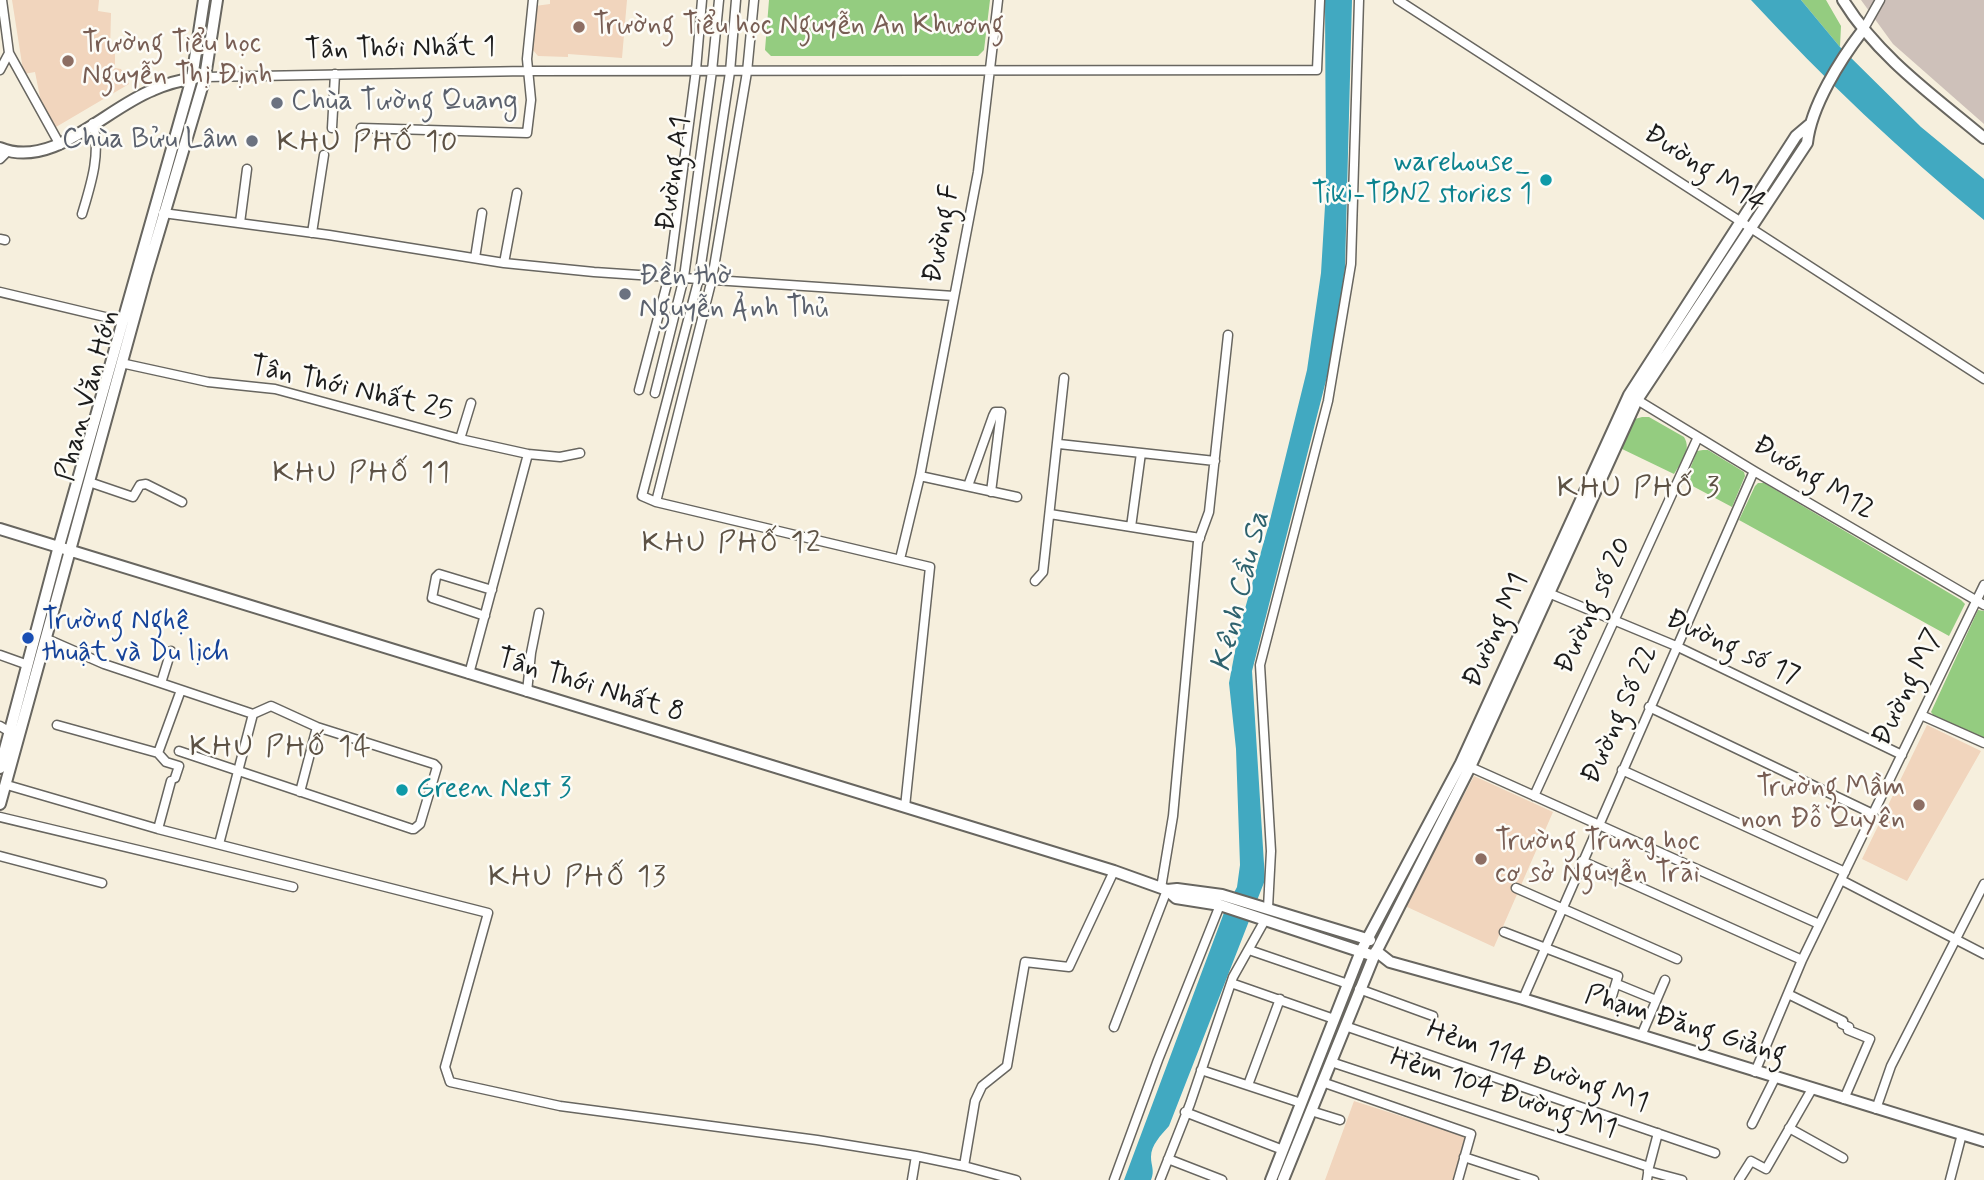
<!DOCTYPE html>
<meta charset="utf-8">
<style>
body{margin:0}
canvas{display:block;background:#f6efdd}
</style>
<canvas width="1984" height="1180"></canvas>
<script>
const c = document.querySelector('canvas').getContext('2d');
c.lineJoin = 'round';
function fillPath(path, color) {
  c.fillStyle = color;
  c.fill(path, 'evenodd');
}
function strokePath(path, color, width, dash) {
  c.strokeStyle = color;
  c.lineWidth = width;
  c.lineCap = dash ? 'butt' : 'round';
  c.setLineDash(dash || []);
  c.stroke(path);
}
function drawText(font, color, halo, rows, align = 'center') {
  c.font = font + ' Mynerve,sans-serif';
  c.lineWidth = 5;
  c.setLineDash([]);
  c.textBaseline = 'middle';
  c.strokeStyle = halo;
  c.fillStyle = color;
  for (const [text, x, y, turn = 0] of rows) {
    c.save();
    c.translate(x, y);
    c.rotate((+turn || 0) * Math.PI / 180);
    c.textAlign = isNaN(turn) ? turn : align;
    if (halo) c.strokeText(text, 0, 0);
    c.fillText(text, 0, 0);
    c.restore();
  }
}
fillPath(new Path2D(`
 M12 0H99L98 11 111 13 110 53 115 54V68L121 69 129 84 56 127 41 102 35 72 24 74 23 70Z
 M550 0H627L622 58 568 54V57L538 56 532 49 535 6 550 4Z
 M1927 725 1981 751 1907 881 1862 859Z
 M1474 776 1553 812 1494 947 1405 906Z
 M1354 1101 1466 1137 1454 1180H1325Z`), '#f1d5bd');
fillPath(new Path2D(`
 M1861 0H1984V124L1893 44Z`), '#cec1ba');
fillPath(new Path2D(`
 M769 0H990L984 50 978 56H771L765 50Z
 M1801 0H1826L1841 26 1840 47Z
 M1642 417H1649L1684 437C1692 450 1681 463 1674 474L1620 448 1635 419Z
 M1703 450H1708L1744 472 1745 476 1732 507 1685 482 1697 451Z
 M1758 483H1764L1961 600 1965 604 1949 636 1739 520 1755 486Z
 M1978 610 1984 611V741L1934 716 1931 712Z`), '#94cc80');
fillPath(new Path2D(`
 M1325 0H1352L1345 268 1332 357 1252 671 1265 880 1169 1126C1161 1135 1151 1145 1151 1157 1151 1166 1155 1170 1151 1180H1124L1225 910 1237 887 1240 865 1236 749 1229 683 1239 630 1270 520 1307 370 1321 273 1326 189Z
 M1751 0H1801L1840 47 1921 127 1984 179V220C1901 152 1824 79 1751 0Z`), '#41a9c1');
const street = new Path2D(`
 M2 0 9 53 60 145
 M736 0 730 72 699 278 642 496 656 502 930 567 905 807
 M1398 0 1984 379
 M1863 30 1880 0
 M0 70 9 53
 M205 77 526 71 1317 70 1320 0
 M332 128 335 74
 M361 128 527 133 531 100 527 59 533 0
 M0 159 8 151
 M163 213 329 235 504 263 594 272 954 296
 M82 214C91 184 101 154 93 123
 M240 223 247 169
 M312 233 324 155
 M0 239 5 240
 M475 258 482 213
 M504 263 517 193
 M0 292 122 321
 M121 363 208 382 275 389 460 439 528 454 560 457 580 453
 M639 390 669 276 696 70 702 0
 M655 393 684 277 712 71 719 0
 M1634 398 1754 471 1984 605
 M460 439 471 403
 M1059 444 1215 461
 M920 476 1017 497
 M89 482 133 497 140 485 146 484 182 502
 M968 486 993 416 995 412H1001
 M991 492 1001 412
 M656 502 712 279 747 72 754 0
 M1050 514 1200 538
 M1131 527 1141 453
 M900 559 920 476 978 172 998 0
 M1035 581 1043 572 1064 378
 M1546 592 1676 646 1902 755
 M485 616 432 598 436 577 439 574 492 590
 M47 639 104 664 253 714
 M0 655 28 665
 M469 674 528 454
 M161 683 171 651
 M527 692 531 653 539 613
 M1649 707 1873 814
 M1921 715 1984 743
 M57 725 158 753
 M0 726 10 732
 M179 751 412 829H414L420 824 437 767 434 764 317 727 271 706 253 714 219 844
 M1468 766 1819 924
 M1622 770 1845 872
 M175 778 179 766 166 762 158 753 181 690
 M7 785 158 829 488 913 445 1067 450 1082 560 1106 817 1140 916 1156 964 1166 1016 1180
 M300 792 317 727
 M1534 796 1698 437
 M0 817 293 887
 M158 829 171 781
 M0 856 102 883
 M1582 861 1802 960
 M1841 880 1984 954
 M1161 888 1173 816 1198 542 1209 512 1228 335
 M1516 888 1677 959
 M1268 908 1271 851 1260 665 1328 401 1351 264 1359 0
 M1504 932 1618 976 1610 1003
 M1249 950 1348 984
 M1231 983 1334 1019
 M1617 984 1656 1000
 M1359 989 1433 1016
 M1788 994 1843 1021 1842 1024 1849 1027 1848 1030 1870 1039 1844 1099
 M1523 999 1754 471
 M1345 1026 1715 1153
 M1114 1027 1167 890
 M1641 1036 1665 980
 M1331 1062 1649 1167 1647 1180
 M1201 1070 1301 1103
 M1755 1072 1802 960 1984 585
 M1322 1082 1471 1134 1458 1180
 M1248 1085 1280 999
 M1876 1109 1891 1066 1984 884
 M1311 1111 1340 1120
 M1185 1112 1283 1150
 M1752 1124 1775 1078
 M1789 1128 1843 1158
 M1464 1157 1534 1180
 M1168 1159 1222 1180
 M964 1166 975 1101 982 1086 1007 1066 1025 962 1069 967 1114 871
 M1649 1167 1658 1133
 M1648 1171 1682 1180
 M912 1180 916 1156
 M1114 1180 1158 1060 1220 905
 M1160 1180 1190 1104 1233 977 1265 920
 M1739 1180 1751 1161 1766 1169 1812 1089
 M1950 1180 1962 1134`);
const secondary = new Path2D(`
 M1843 0C1878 57 1934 96 1984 138
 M0 148C53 170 106 108 153 90 166 84 181 80 195 78
 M0 529 1114 871 1167 890 1176 898 1220 905 1374 956
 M0 768 59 546 192 78 204 0
 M0 804 146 275 205 77 217 0
 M1167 890 1177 889 1222 895 1370 940
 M1376 951 1390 962 1523 999 1984 1141
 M1271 1180 1361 951 1461 763 1629 395 1796 136 1809 125
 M1283 1180 1374 956 1470 767 1637 400 1807 143C1811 106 1840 60 1863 30`);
strokePath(street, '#686660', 11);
strokePath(secondary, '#686660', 14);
strokePath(street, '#fff', 8);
strokePath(secondary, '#fff', 10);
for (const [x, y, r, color] of [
 [579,27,7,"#8d6e63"],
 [68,61,7,"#8d6e63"],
 [277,103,7,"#6b7280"],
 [252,141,7,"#6b7280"],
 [1546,180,7,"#0f9aa8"],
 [625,294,7,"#6b7280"],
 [28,638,7,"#1a4fb4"],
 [402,790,7,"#0f9aa8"],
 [1919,805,7,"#8d6e63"],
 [1481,859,7,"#8d6e63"]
]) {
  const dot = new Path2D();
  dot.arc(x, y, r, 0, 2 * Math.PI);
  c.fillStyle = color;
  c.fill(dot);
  strokePath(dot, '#fdfcf7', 2.5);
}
drawText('28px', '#785e54', '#fdfcf7', [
 ["Trường Tiểu học Nguyễn An Khương",593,27],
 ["Trường Tiểu học",82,45],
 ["Nguyễn Thị Định",82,77],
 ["Trường Mầm",1905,789,"right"],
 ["non Đỗ Quyên",1905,821,"right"],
 ["Trường Trung học",1495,843],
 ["cơ sở Nguyễn Trãi",1495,875]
], 'left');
drawText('28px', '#1c1c1c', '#fdfcf7', [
 ["Tân Thới Nhất 1",400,50,-1],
 ["Đường M14",1704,170,33],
 ["Đường A1",675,174,-82],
 ["Đường F",943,234,-79],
 ["Tân Thới Nhất 25",351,390,13],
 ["Phan Văn Hớn",89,396,-75],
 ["Đướng M12",1813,479,31],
 ["Đường số 20",1595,606,-65],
 ["Đường M1",1497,631,-66],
 ["Đường số 17",1732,649,25],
 ["Tân Thới Nhất 8",590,687,17],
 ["Đường M7",1909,688,-64],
 ["Đường Số 22",1621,715,-66],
 ["Phạm Đăng Giảng",1685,1026,17],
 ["Hẻm 114 Đường M1",1537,1068,19],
 ["Hẻm 104 Đường M1",1503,1095,18]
]);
drawText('28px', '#5b616d', '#fdfcf7', [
 ["Chùa Tường Quang",291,103],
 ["Chùa Bửu Lâm",238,141,"right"],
 ["Đền thờ",639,278],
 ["Nguyễn Ảnh Thủ",639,310]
], 'left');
drawText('28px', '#0d838f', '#fdfcf7', [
 ["warehouse_",1532,164],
 ["Tiki-TBN2 stories 1",1532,196],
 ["Green Nest 3",416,790,"left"]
], 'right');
drawText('28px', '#164399', '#fdfcf7', [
 ["Trường Nghệ",42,622],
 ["thuật và Du lịch",42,654]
], 'left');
c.letterSpacing = '2px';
drawText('30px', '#5d5245', '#fdfcf7', [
 ["KHU PHỐ 10",368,144],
 ["KHU PHỐ 11",362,475],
 ["KHU PHỐ 3",1639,490],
 ["KHU PHỐ 12",732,545],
 ["KHU PHỐ 14",281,749],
 ["KHU PHỐ 13",578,879]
]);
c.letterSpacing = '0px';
drawText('italic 30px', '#2e626e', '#fdfcf7', [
 ["Kênh Cầu Sa",1242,592,-76]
]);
</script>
